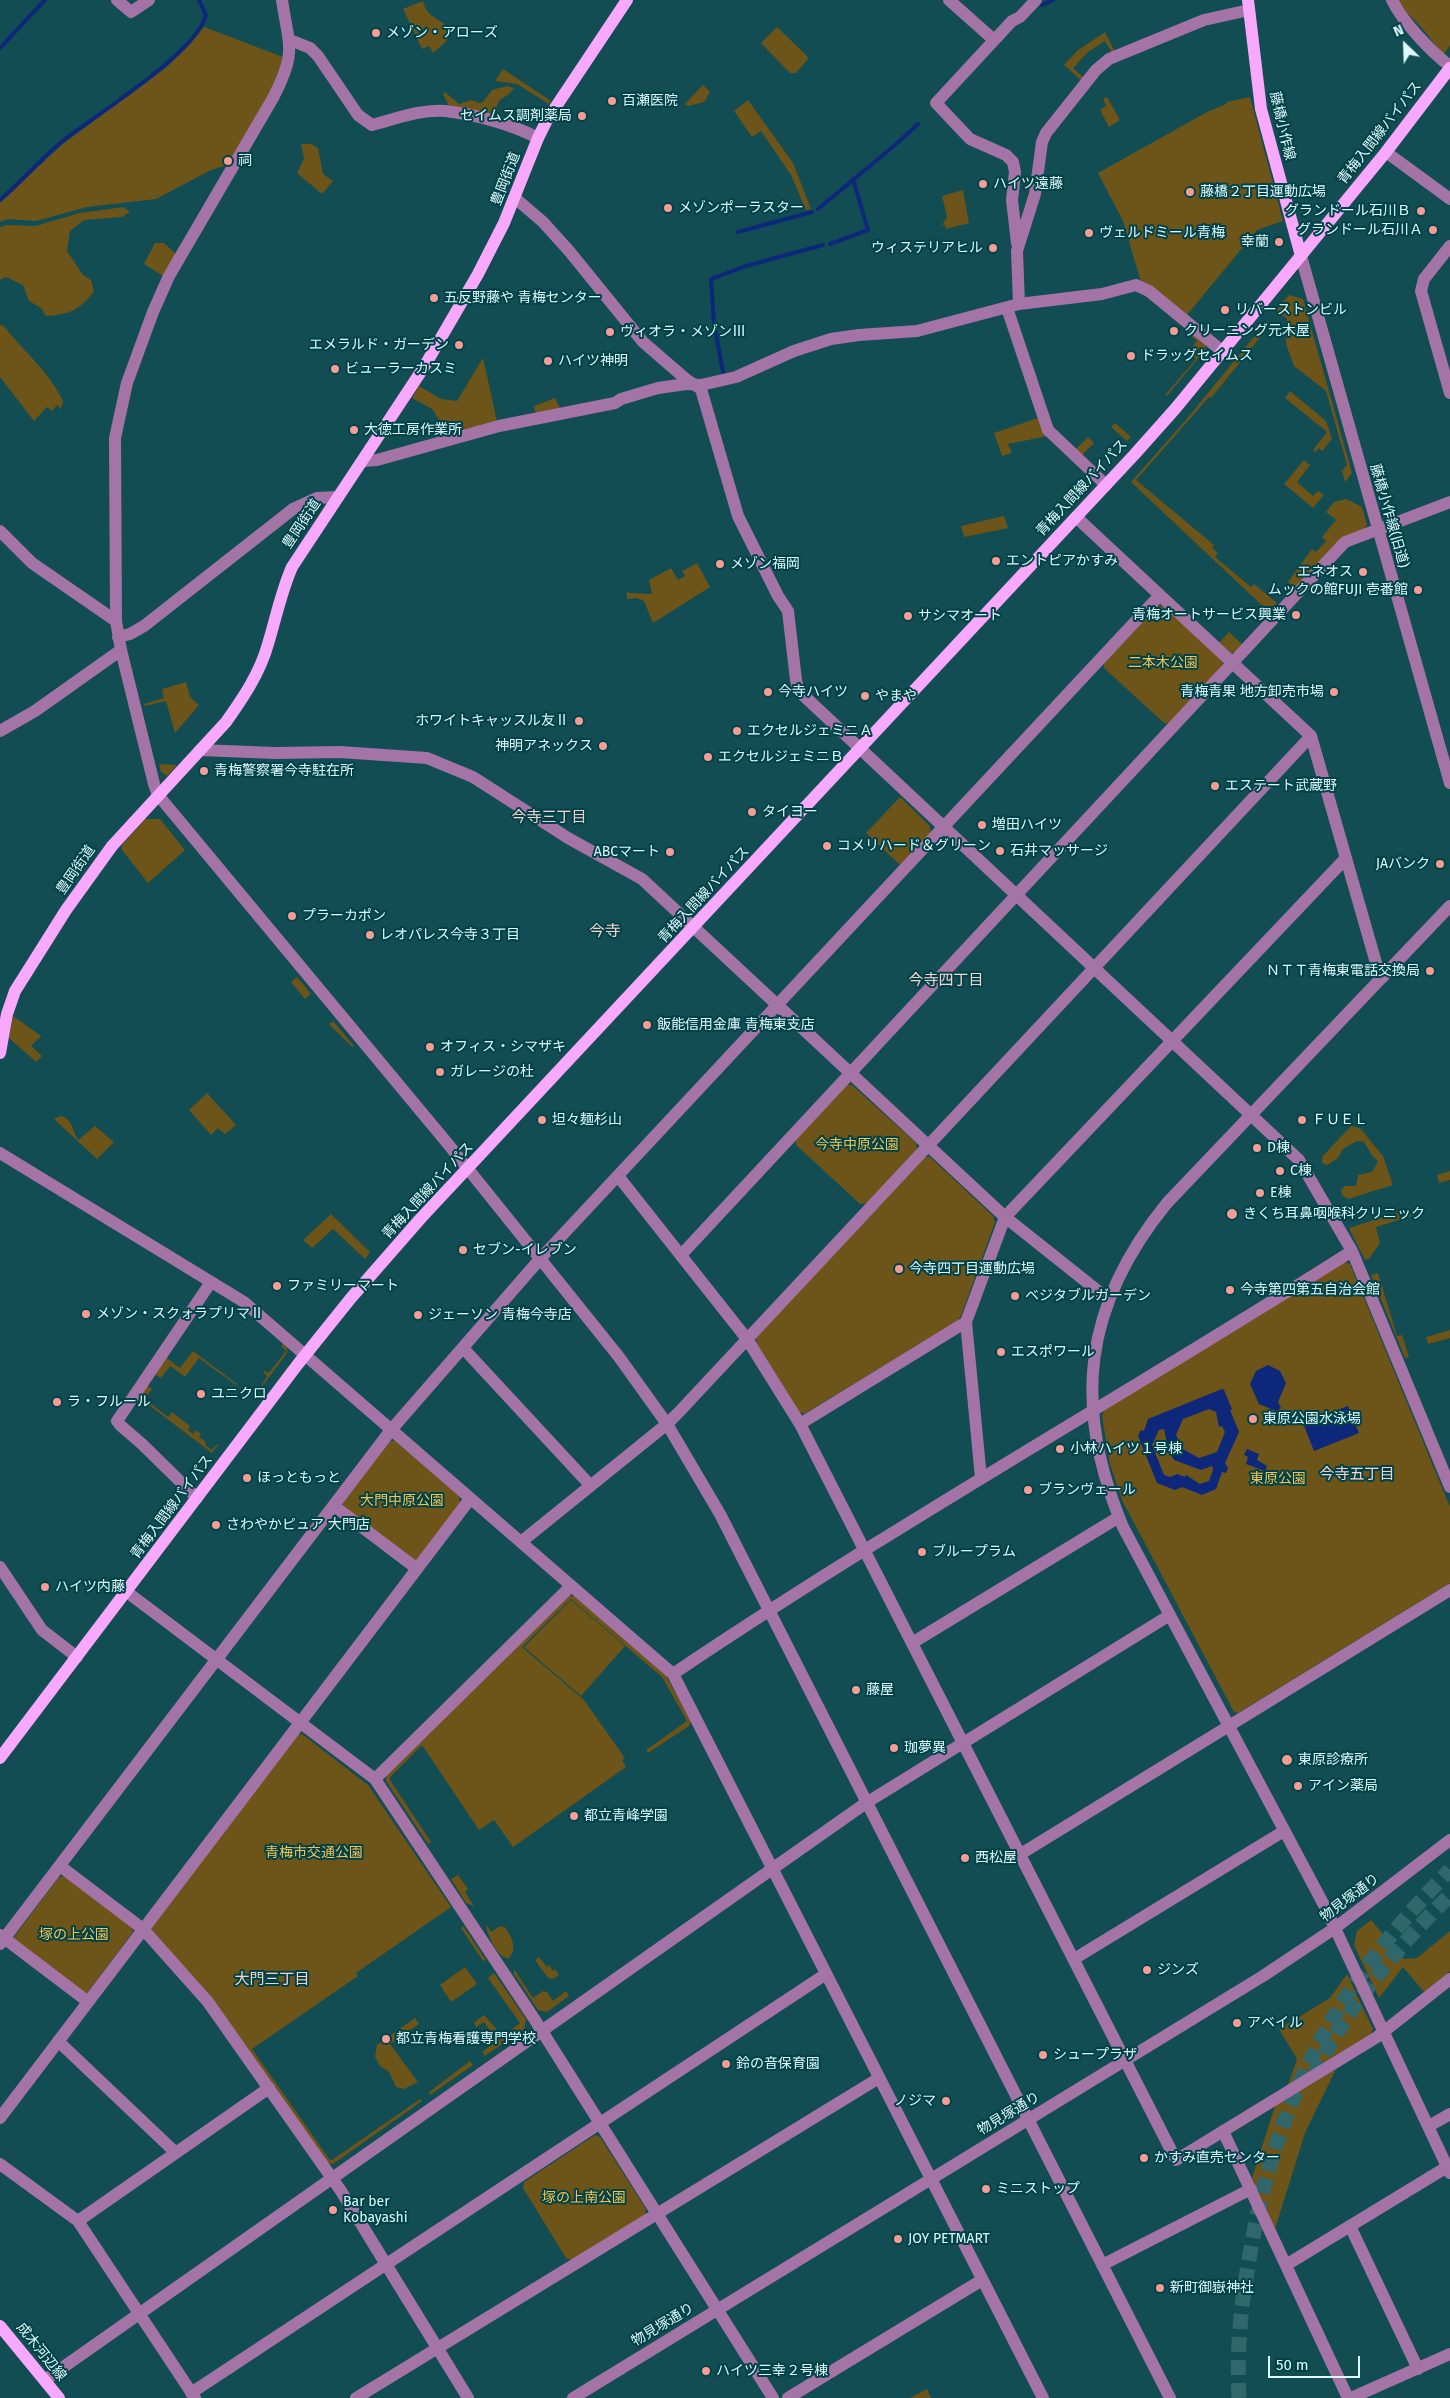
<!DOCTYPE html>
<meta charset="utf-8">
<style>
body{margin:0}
#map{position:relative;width:1450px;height:2398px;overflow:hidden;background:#114d53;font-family:"Fira Sans",sans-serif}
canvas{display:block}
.north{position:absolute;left:1380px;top:20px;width:50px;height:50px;-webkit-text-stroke:4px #004248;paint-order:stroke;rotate:336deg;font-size:14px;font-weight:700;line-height:20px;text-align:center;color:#ddf9fc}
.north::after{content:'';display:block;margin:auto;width:18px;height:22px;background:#ddf9fc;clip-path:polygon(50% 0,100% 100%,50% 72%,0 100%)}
.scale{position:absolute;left:1268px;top:2356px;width:92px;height:22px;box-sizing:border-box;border:2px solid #ddf9fc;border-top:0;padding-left:6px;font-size:15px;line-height:18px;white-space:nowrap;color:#ddf9fc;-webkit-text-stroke:4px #004248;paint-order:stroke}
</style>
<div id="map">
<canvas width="1450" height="2398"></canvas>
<div class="north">N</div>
<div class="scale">50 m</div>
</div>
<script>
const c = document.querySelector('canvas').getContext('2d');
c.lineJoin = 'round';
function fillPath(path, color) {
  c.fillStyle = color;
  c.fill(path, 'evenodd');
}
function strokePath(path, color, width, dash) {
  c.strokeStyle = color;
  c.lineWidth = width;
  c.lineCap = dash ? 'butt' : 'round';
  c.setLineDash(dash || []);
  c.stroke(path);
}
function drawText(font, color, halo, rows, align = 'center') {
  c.font = font + ' "Fira Sans","Noto Sans JP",sans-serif';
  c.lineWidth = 4;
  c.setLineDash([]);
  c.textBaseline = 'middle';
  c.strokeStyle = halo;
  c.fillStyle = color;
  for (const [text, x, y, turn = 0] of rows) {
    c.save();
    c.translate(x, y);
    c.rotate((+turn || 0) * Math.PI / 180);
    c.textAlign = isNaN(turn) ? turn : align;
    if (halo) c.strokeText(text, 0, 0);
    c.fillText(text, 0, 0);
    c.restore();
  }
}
fillPath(new Path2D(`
 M1398 0H1450V45L1443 55 1423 29 1402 8Z
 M423 1C429 30 476 19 433 53L429 46 422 49 403 9Z
 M204 27 283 57 276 81 228 165 211 170 156 199 87 207 36 221 8 219 0 222V202L64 143 168 66Z
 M777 27 807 56 808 59 796 73H790L761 43Z
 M1105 32 1115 52 1112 53 1105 41 1088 52 1073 68 1084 78 1082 81 1064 65 1077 51Z
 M503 69 551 101 549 104 517 84 495 81Z
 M703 85 710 92 704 102 688 106 685 104Z
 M507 86 514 88C502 104 498 91 495 119L450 108 443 94 445 92 459 104C468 102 470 97 479 103L483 102 492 90Z
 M1107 97 1120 120 1109 127 1100 110 1106 106 1103 99Z
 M1250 97 1283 221 1257 230 1187 315 1140 279 1123 221 1098 173 1207 112 1226 104 1227 102Z
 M748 100 793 163 811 209 806 210 791 175 761 131 752 137 734 111Z
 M301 144H311L318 148 323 174 333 181 322 194 297 173 304 159Z
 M963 190 969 223 946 229 945 225H942L947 217 942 196Z
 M124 207 130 212 122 217 84 220 70 231 67 251 83 275 91 280 94 291C82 309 68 315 46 316L41 308 29 301 23 285 6 277 0 280V227L7 225 35 226 80 213Z
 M155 243H164L176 254 163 276 144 264Z
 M1289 295 1303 299 1352 473 1345 482 1342 471 1347 465 1326 391 1294 366 1286 344 1287 319 1276 310Z
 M1267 321 1271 324 1211 398 1209 397 1136 480 1214 545 1212 548 1218 553 1215 557 1251 587 1254 584 1277 603 1269 612 1131 482 1185 421Z
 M0 325 4 326C23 351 49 371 63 401L61 409 57 405 52 411 47 407 34 421 0 377Z
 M1192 333 1206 344 1205 350 1167 396 1165 395 1196 359 1188 352 1197 341 1190 335Z
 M483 358 497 421 449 435 432 409 412 398 419 386 441 399 457 401Z
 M1290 391 1326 421 1332 439 1322 451 1319 448 1315 452 1313 450 1327 432 1285 398Z
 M555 398 561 410 536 415 534 406Z
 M1038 418 1048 436 1008 444 1012 453 1002 456 994 433Z
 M1115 423 1131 437 1127 441 1111 427Z
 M1088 437 1094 443 1081 456 1075 450Z
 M1304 460 1310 465 1297 482 1313 496 1318 491 1324 495 1313 508 1284 484Z
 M1346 499 1362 507 1367 525 1365 528 1289 594 1286 592 1291 585 1288 582 1312 549 1316 552 1326 541 1322 537 1336 520 1326 512 1334 502Z
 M1004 516 1008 528 964 537 961 526Z
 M697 563 710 587 653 623 644 601 637 598 627 599V590L629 593 652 594 649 580 671 568 678 580 685 576 682 571Z
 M1158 606H1163L1223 661 1222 667 1170 723H1164L1104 668V662Z
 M1229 632 1243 645 1236 652 1230 653 1219 643Z
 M186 682 190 697 199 705 175 733 166 701 145 706 144 704 164 698 162 689Z
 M159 764 177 765 167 776 161 772Z
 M900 797 929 825 931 832 900 865 866 833Z
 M145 819H160L185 850 148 883 122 850V845Z
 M297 977 311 994 305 999 291 982Z
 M13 1016 41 1036 31 1046 42 1056 36 1062 9 1038Z
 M333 1021 354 1046 352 1047 329 1024Z
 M847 1085H852L916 1143 917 1149 867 1203 860 1204 796 1145V1139Z
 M207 1093 236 1125 225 1134 218 1128 211 1135 189 1110Z
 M61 1116C72 1119 73 1131 78 1140L95 1126 114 1142 97 1159 54 1119Z
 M1351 1126 1360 1128 1383 1156 1393 1185 1348 1199 1342 1195 1341 1190 1345 1186H1356L1358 1175 1372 1172 1378 1161 1373 1157 1364 1142 1357 1141 1343 1149 1338 1158 1327 1165 1322 1163V1157Z
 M925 1157H930L993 1216 995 1222 961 1316 957 1321 804 1414 799 1412 756 1342 757 1336Z
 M1450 1171V1180L1439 1183 1437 1175Z
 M1409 1209 1411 1216 1376 1227 1380 1243 1369 1259 1365 1260 1349 1228Z
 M331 1214 370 1252 365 1259 333 1229 312 1248 303 1240Z
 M1344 1262 1350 1264 1450 1507V1583L1238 1713 1234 1712 1122 1500 1110 1464 1102 1416 1105 1409Z
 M1378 1273 1397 1336 1402 1335 1409 1357 1405 1358 1371 1275Z
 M1450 1330V1338L1428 1344 1426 1337Z
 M283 1344 287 1348V1353L258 1392 267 1376 262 1370 269 1373 286 1351 281 1346Z
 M193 1351 237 1384 236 1385 199 1358 185 1377 170 1366 161 1378 153 1373 164 1356 180 1368Z
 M145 1384 152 1389 145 1399 168 1417 172 1412 190 1426 188 1430 193 1434 196 1430 201 1434 199 1437 206 1442 205 1445 212 1450 217 1444 218 1445 212 1453 137 1396Z
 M389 1441H395L459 1496 460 1503 417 1560H411L343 1508V1503Z
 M569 1596H574L665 1674 691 1721 689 1726 648 1753 646 1750 687 1721 662 1677 571 1599 522 1647 584 1700 625 1758 622 1760 626 1767 513 1847 494 1820 479 1830 422 1745 390 1777V1780L431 1842 428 1844 386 1781V1775Z
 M571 1600 625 1646 581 1696 524 1647Z
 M302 1734 368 1785 451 1907 356 1973 358 1976 252 2049 330 2160H332L420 2099 422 2101 333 2164 328 2163 152 1931V1927L297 1735Z
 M458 1875 468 1889 465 1892 474 1906 466 1903 451 1879Z
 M65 1876 132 1928 133 1932 87 1993H83L15 1943 14 1937 59 1877Z
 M1371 1920 1404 1959 1417 1958 1450 1931V1971L1424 1992 1403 1967 1379 1998 1354 1945 1357 1931Z
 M486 1924 491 1932 500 1926 505 1927C512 1937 518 1950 508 1959 496 1955 487 1935 486 1924Z
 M463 1926 466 1930 486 1960 483 1961 461 1928Z
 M539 1957 547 1967 549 1965 553 1971 555 1969 559 1975 553 1979 548 1978 535 1960Z
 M465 1967 477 1984 451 2002 440 1985Z
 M514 1969 533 1998 543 1991 547 1992 553 2001 566 1991 569 1996 547 2012 538 2010 514 1974Z
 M494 1973 526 2019 524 2029 485 2056 482 2052 497 2041 484 2022 476 2027 474 2023 484 2015 503 2036 520 2023 488 1978Z
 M1347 1974 1373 2029 1371 2034 1288 2085 1297 2059 1279 2029 1330 1998Z
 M415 2018 419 2024 390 2044 418 2082 404 2089 396 2087 389 2072 380 2066 375 2057 377 2045Z
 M470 2061 473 2065 430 2095 429 2092Z
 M1336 2069 1305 2133 1275 2229 1252 2178 1275 2106Z
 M595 2135 600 2137 646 2209 645 2215 572 2260 566 2258 523 2188 524 2182Z
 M927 2389 931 2398H910Z`), '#6d5419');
fillPath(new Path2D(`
 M1268 1365 1280 1371 1286 1383 1278 1402 1281 1408 1276 1411 1259 1404 1250 1384 1256 1371Z
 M1222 1389 1224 1390 1232 1409 1230 1410 1239 1432 1225 1463 1228 1468 1226 1473 1222 1472 1216 1489 1202 1495 1182 1487 1175 1490 1157 1483 1138 1436 1141 1430 1144 1431 1148 1419ZM1209 1409 1216 1412 1219 1427 1222 1426 1225 1432 1217 1452 1199 1458 1183 1449 1176 1435 1183 1419ZM1164 1429 1167 1443 1164 1444 1174 1460 1201 1470 1212 1466 1213 1470 1209 1481 1200 1484 1186 1475 1185 1477 1177 1474 1170 1477 1164 1475 1152 1445 1159 1430Z
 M1348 1406 1359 1433 1314 1451 1303 1423Z
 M1247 1449 1259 1454 1257 1460 1267 1466 1265 1471 1246 1464 1248 1457 1244 1455Z`), '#0d277b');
strokePath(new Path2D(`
 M1042 5 1053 0
 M0 48 45 0
 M0 200C21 182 40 160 61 142 94 116 197 53 206 15L199 0
 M818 209 895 145 918 124
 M738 232 812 212
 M830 244 868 230 853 179
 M723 372 714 324 711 279 746 266 823 245`), '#0d277b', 4);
strokePath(new Path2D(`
 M1314 2074C1348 2005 1396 1949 1450 1895
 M1239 2398C1236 2347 1242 2297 1251 2248 1278 2093 1340 1981 1450 1870`), '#30676c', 15, [15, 8]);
strokePath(new Path2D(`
 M117 0 131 12 149 0
 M282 0C289 47 297 52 273 98L169 276 153 312 127 383 115 438 116 621 121 650 154 784 158 795 448 1144 619 1357 667 1424 720 1514 1170 2398
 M949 0 994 40
 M1392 0C1402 21 1431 52 1450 66
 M290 40 310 48 318 56 358 115 372 125C395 119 421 109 445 111 474 114 511 124 538 138
 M1386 152 1450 199
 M515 198 543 222 570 252 643 342 687 380 701 389 738 516 778 596 788 611 796 680 798 688 803 695 1299 1160 1352 1251 1450 1487
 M1017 243 1012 200 1015 172 1013 162 1006 155 970 139 936 103 1012 21 1020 17 1036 0
 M1450 246 1424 279 1421 291 1450 393
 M1301 256 1450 783
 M1019 304 1017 251 1035 194 1042 142 1046 133 1096 70 1109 59 1204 20 1249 10
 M1007 308 1048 430 1106 485
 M363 461 377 460 499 426 615 403 621 399 658 388 686 384 701 385 736 377 794 351 831 339 859 335 917 331 1019 304 1102 294 1136 285 1149 291 1222 351
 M1076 517 1311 736 1376 963 1383 977
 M0 531 32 563 116 621
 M118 637 130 634 144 626 293 509 317 498 338 497
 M0 731 35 711 121 650
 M200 750 275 753 340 752 427 758 473 777 568 838 642 879 1005 1217 1108 1299
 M1450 906 1167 1203C1083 1306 1072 1406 1123 1527L1325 1907 1450 2173
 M0 1153 244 1302 673 1674 1043 2398
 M618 1176 747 1339 800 1424 1176 2160 1377 2037 1450 1979
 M682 1254 1345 542 1450 502
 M463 1348 590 1485
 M800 1424 966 1322
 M981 1478 966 1322 1005 1217 1346 858
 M197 1498 142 1444 120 1425 117 1421 211 1282
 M334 1506 416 1568
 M521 1542 667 1424 680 1411 1311 736
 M0 1567 42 1630 77 1657
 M127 1592 375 1779 535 2020 773 2398
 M912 1643 1119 1517
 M673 1674C894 1525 1127 1394 1352 1251
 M375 1779 571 1586
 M1019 1855 1450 1590
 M60 1866 143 1929 208 2002 341 2191 468 2398
 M0 1935 87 2001
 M0 1944 391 1430 540 1259 1160 595
 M1074 1959 1284 1831
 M58 2041 176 2153
 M0 2118 470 1499
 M1429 2126 1450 2114
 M1223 2131 1348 2398
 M0 2164 78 2221 195 2398
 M78 2221 269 2088
 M1350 2226 1418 2369
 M1102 2265 1251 2189
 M1286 2265 1447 2167
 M45 2380 866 1803 1170 1615
 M191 2393 826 1974
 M356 2398 879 2078
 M573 2398 1263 1976 1335 1928 1450 1840
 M788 2398 982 2280
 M1351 2398 1450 2354`), '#a574a7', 12);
strokePath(new Path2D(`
 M1248 0 1261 109 1301 256
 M0 1053 7 1014 15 991 66 910 112 846 226 722C243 698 260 673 268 644 276 618 281 592 292 567L424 367 478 274 504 223 538 138 547 120 627 0
 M0 1758 298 1364 351 1298 421 1218 1134 455 1175 409 1386 152 1450 68
 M0 2326 59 2398`), '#f8a9fc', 12);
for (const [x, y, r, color] of [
 [376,33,5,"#f59c94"],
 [612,101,5,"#f59c94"],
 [582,116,5,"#f59c94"],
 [228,161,5,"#f59c94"],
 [983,184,5,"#f59c94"],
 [1190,192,5,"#f59c94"],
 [668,208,5,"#f59c94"],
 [1421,211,5,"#f59c94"],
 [1433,230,5,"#f59c94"],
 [1089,233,5,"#f59c94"],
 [1279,242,5,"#f59c94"],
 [993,248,5,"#f59c94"],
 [434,298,5,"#f59c94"],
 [1225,310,5,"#f59c94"],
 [1174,331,5,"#f59c94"],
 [610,332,5,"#f59c94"],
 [459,345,5,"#f59c94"],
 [1131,356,5,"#f59c94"],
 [548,361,5,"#f59c94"],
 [335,369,5,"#f59c94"],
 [354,430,5,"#f59c94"],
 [996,561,5,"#f59c94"],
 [720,564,5,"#f59c94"],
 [1363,572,5,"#f59c94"],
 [1418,590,5,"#f59c94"],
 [1296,615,5,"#f59c94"],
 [908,616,5,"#f59c94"],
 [768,692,5,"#f59c94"],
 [1334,692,5,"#f59c94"],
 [865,696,5,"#f59c94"],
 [579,721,5,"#f59c94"],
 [737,731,5,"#f59c94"],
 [603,746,5,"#f59c94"],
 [708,757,5,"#f59c94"],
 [204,771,5,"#f59c94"],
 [1215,786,5,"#f59c94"],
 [752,812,5,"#f59c94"],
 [982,825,5,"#f59c94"],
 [827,846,5,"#f59c94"],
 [1000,851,5,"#f59c94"],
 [670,852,5,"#f59c94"],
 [1440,864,5,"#f59c94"],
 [292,916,5,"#f59c94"],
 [370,935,5,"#f59c94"],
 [1430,971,5,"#f59c94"],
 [647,1025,5,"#f59c94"],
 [430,1047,5,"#f59c94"],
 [440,1072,5,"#f59c94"],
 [542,1120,5,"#f59c94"],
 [1302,1120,5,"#f59c94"],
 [1257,1148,5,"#f59c94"],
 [1280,1171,5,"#f59c94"],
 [1260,1193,5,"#f59c94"],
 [1232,1214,6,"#f59c94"],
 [463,1250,5,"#f59c94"],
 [899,1269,5,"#f59c94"],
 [277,1286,5,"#f59c94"],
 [1230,1290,5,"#f59c94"],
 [1015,1296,5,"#f59c94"],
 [86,1314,5,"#f59c94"],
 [418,1315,5,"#f59c94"],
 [1001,1352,5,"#f59c94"],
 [201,1394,5,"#f59c94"],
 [57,1402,5,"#f59c94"],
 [1253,1419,5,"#f59c94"],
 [1060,1449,5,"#f59c94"],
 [247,1478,5,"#f59c94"],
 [1028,1490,5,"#f59c94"],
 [216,1525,5,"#f59c94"],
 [922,1552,5,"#f59c94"],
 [45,1587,5,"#f59c94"],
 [856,1690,5,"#f59c94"],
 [894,1748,5,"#f59c94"],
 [1287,1760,6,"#f59c94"],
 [1298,1786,5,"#f59c94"],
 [574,1816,5,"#f59c94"],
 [965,1858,5,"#f59c94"],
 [1147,1970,5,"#f59c94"],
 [1237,2023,5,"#f59c94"],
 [386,2039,5,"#f59c94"],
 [1043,2055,5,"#f59c94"],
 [726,2064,5,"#f59c94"],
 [946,2101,5,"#f59c94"],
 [1144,2158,5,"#f59c94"],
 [986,2189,5,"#f59c94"],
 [333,2210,5,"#f59c94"],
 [898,2239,5,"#f59c94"],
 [1160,2288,5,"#f59c94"],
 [706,2371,5,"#f59c94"]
]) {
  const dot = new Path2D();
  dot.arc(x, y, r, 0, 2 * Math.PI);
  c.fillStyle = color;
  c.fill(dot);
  strokePath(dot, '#004248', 2);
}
drawText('14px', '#ddf9fc', '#004248', [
 ["メゾン・アローズ",386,33],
 ["百瀬医院",622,101],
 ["セイムス調剤薬局",572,116,"right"],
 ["祠",238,161],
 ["ハイツ遠藤",993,184],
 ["藤橋２丁目運動広場",1200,192],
 ["メゾンポーラスター",678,208],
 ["グランドール石川Ｂ",1411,211,"right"],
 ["グランドール石川Ａ",1423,230,"right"],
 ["ヴェルドミール青梅",1099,233],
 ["幸蘭",1269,242,"right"],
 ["ウィステリアヒル",983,248,"right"],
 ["五反野藤や 青梅センター",444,298],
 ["リバーストンビル",1235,310],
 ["クリーニング元木屋",1184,331],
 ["ヴィオラ・メゾンⅢ",620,332],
 ["エメラルド・ガーデン",449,345,"right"],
 ["ドラッグセイムス",1141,356],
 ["ハイツ神明",558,361],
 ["ビューラーカスミ",345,369],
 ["大徳工房作業所",364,430],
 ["エントピアかすみ",1006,561],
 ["メゾン福岡",730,564],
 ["エネオス",1353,572,"right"],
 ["ムックの館FUJI 壱番館",1408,590,"right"],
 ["青梅オートサービス興業",1286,615,"right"],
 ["サシマオート",918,616],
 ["今寺ハイツ",778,692],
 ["青梅青果 地方卸売市場",1324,692,"right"],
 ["やまや",875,696],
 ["ホワイトキャッスル友Ⅱ",569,721,"right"],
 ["エクセルジェミニＡ",747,731],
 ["神明アネックス",593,746,"right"],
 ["エクセルジェミニＢ",718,757],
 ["青梅警察署今寺駐在所",214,771],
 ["エステート武蔵野",1225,786],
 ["タイヨー",762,812],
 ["増田ハイツ",992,825],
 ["コメリハード＆グリーン",837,846],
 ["石井マッサージ",1010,851],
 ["ABCマート",660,852,"right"],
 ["JAバンク",1430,864,"right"],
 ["プラーカポン",302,916],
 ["レオパレス今寺３丁目",380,935],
 ["ＮＴＴ青梅東電話交換局",1420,971,"right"],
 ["飯能信用金庫 青梅東支店",657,1025],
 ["オフィス・シマザキ",440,1047],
 ["ガレージの杜",450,1072],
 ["坦々麺杉山",552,1120],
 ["ＦＵＥＬ",1312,1120],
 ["D棟",1267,1148],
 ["C棟",1290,1171],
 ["E棟",1270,1193],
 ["きくち耳鼻咽喉科クリニック",1243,1214],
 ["セブン-イレブン",473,1250],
 ["今寺四丁目運動広場",909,1269],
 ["ファミリーマート",287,1286],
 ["今寺第四第五自治会館",1240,1290],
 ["ベジタブルガーデン",1025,1296],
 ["メゾン・スクォラプリマⅡ",96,1314],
 ["ジェーソン 青梅今寺店",428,1315],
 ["エスポワール",1011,1352],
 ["ユニクロ",211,1394],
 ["ラ・フルール",67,1402],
 ["東原公園水泳場",1263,1419],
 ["小林ハイツ１号棟",1070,1449],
 ["ほっともっと",257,1478],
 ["ブランヴェール",1038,1490],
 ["さわやかピュア 大門店",226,1525],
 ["ブループラム",932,1552],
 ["ハイツ内藤",55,1587],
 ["藤屋",866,1690],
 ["珈夢異",904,1748],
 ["東原診療所",1298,1760],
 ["アイン薬局",1308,1786],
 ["都立青峰学園",584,1816],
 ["西松屋",975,1858],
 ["ジンズ",1157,1970],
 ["アベイル",1247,2023],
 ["都立青梅看護専門学校",396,2039],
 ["シュープラザ",1053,2055],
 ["鈴の音保育園",736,2064],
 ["ノジマ",936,2101,"right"],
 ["かすみ直売センター",1154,2158],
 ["ミニストップ",996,2189],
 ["Bar ber",343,2202],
 ["Kobayashi",343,2218],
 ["JOY PETMART",908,2239],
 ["新町御嶽神社",1170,2288],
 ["ハイツ三幸２号棟",716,2371]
], 'left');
drawText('14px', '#ddf9fc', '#004248', [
 ["藤橋小作線",1282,126,77],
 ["青梅入間線バイパス",1380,133,-52],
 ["豊岡街道",506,179,-69],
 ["青梅入間線バイパス",1082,488,-47],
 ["藤橋小作線(旧道)",1389,516,74],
 ["豊岡街道",302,524,-56],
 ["豊岡街道",76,870,-55],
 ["青梅入間線バイパス",704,895,-47],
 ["青梅入間線バイパス",428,1191,-47],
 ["青梅入間線バイパス",172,1507,-53],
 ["物見塚通り",1350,1898,-37],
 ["物見塚通り",1009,2114,-31],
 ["物見塚通り",663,2325,-31],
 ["成木河辺線",41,2352,51]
]);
drawText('14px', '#f6c452', '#004248', [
 ["二本木公園",1163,663],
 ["今寺中原公園",857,1145],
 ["東原公園",1278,1479],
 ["大門中原公園",402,1501],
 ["青梅市交通公園",314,1853],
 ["塚の上公園",74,1935],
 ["塚の上南公園",584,2198]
]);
drawText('15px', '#f5d2ce', '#004248', [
 ["今寺三丁目",549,818],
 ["今寺四丁目",946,981],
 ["今寺五丁目",1357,1475],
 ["大門三丁目",272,1980]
]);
drawText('16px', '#f5d2ce', '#004248', [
 ["今寺",605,932]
]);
</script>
